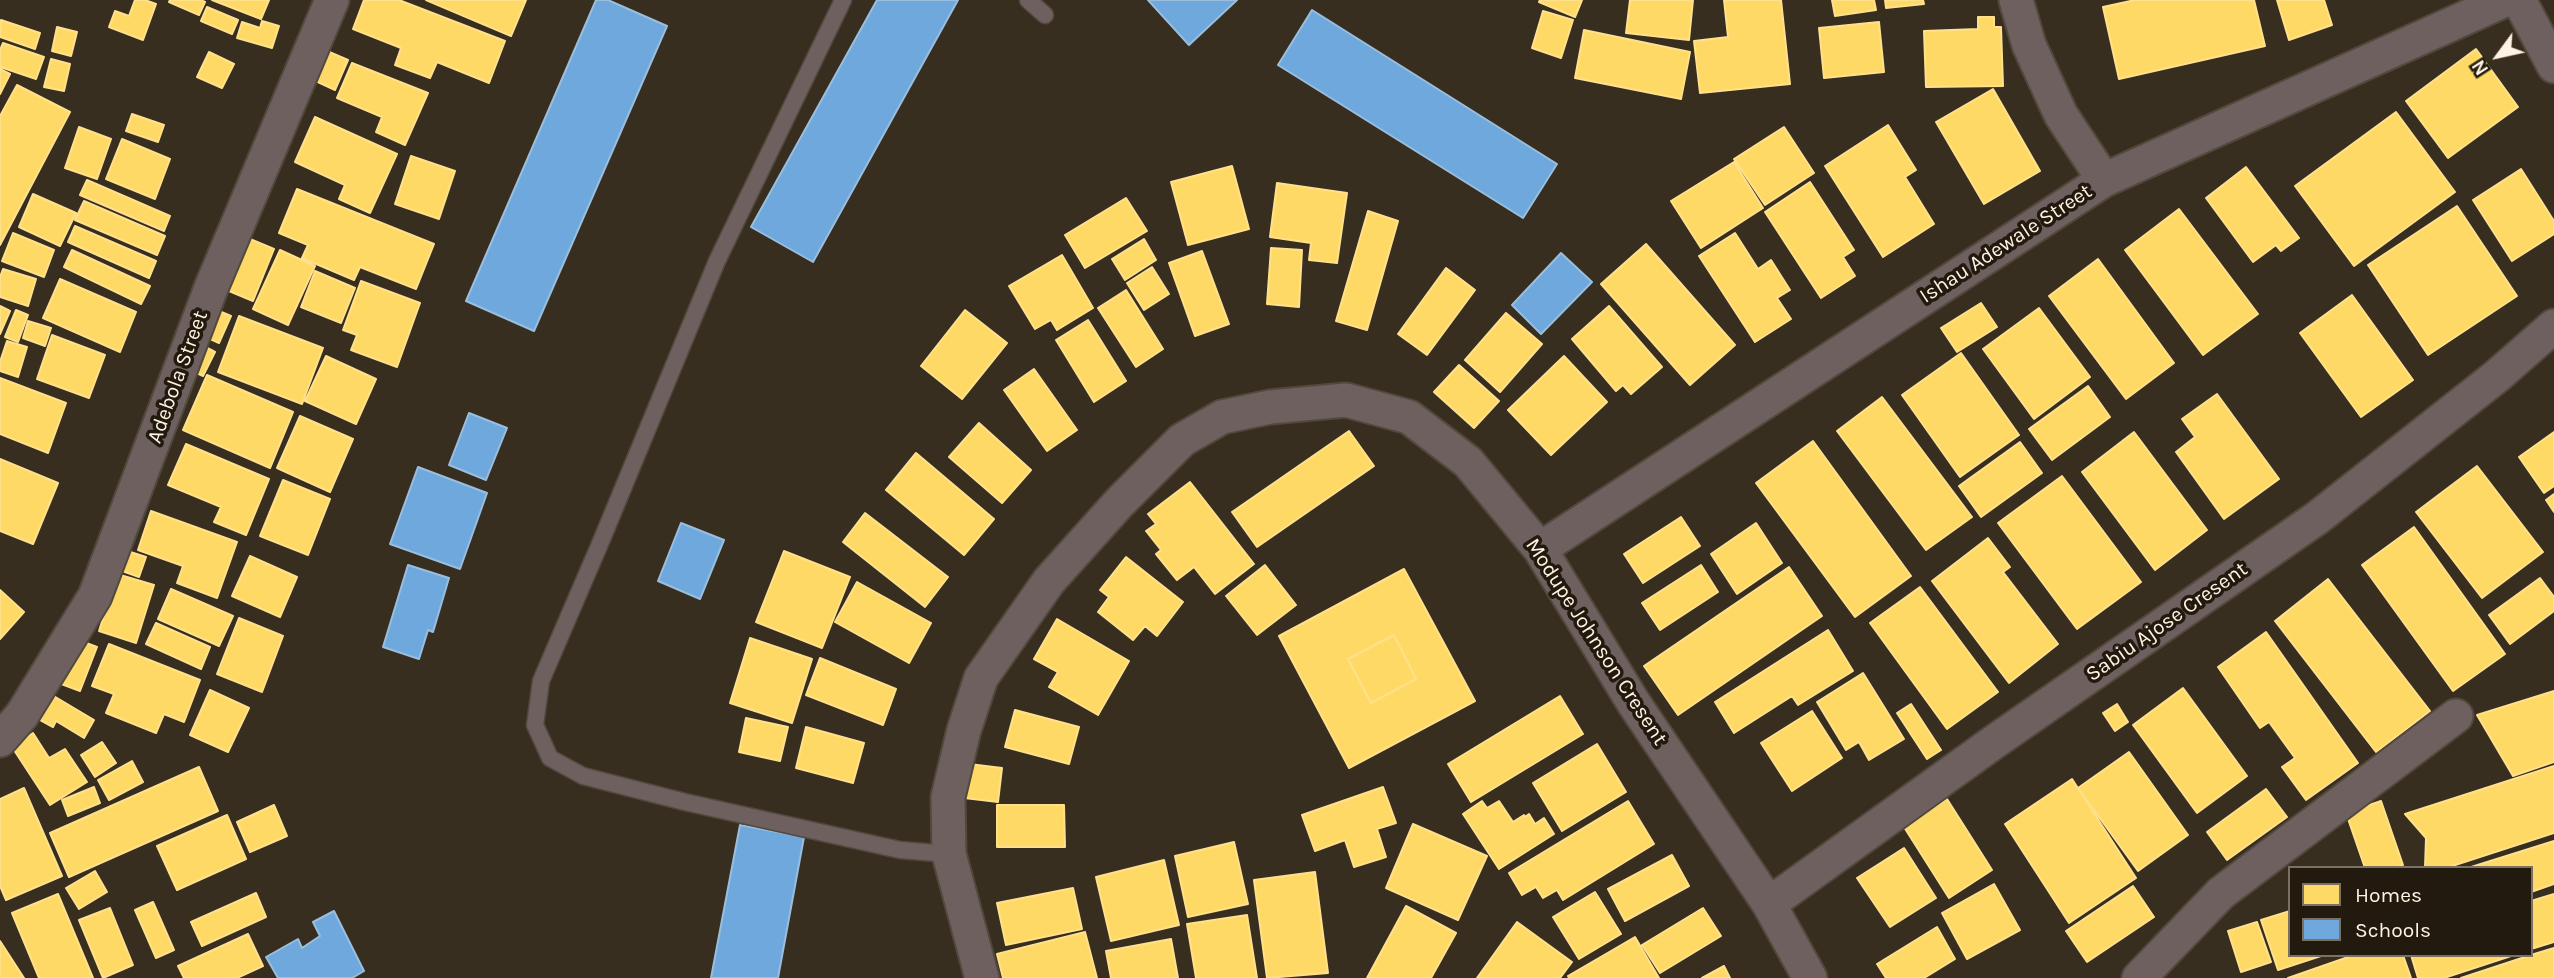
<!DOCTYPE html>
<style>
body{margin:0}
#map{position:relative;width:2554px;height:978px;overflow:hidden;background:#382e20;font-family:Karla,sans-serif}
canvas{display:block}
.legend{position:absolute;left:2288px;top:866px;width:245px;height:91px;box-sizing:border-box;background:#221a0e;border:2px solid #7a7163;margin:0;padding:9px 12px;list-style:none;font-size:21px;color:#fff3e3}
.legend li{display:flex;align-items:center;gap:14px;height:35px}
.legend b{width:35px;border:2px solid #7a7163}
.north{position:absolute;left:2463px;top:21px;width:70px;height:70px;-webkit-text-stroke:5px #221a0e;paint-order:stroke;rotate:237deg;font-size:19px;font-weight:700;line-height:28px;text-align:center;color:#fff3e3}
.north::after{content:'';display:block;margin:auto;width:24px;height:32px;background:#fff3e3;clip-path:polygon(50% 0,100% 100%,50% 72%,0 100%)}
</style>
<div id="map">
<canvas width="2554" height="978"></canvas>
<ul class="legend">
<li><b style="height:19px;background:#ffd966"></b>Homes</li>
<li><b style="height:19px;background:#6fa8dc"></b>Schools</li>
</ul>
<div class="north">N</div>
</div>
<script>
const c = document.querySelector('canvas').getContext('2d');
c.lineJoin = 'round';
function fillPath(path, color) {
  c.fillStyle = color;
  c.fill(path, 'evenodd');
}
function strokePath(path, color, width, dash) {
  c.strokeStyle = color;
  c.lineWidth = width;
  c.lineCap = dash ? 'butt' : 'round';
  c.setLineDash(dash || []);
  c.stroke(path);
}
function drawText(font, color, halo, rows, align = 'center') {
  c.font = font + ' Karla,sans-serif';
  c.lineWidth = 7;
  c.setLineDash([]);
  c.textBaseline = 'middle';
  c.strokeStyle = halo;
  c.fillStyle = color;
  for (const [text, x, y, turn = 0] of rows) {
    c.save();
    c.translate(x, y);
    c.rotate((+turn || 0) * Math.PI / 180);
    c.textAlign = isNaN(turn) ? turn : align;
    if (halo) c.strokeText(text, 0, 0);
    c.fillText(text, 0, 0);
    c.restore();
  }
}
const homes = new Path2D(`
 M135 0H145L156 4 143 40 109 27 115 11 129 16Z
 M170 0H201L205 2 199 15 169 2Z
 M212 0H269L261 19Z
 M364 0H399L505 41 489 83 437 62 430 78 395 65 401 48 353 29Z
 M426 0H526L511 36Z
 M1540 0H1582L1575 17 1539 2Z
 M1630 0H1693L1689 40 1626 33Z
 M1724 0H1781L1790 84 1700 93 1694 41 1728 37Z
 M1832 0H1874L1876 10 1835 16Z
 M1885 0H1923L1924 4 1886 8Z
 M2135 0H2254L2265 46 2119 79 2103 7Z
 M2277 0H2324L2332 25 2289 40Z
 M207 7 238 20 232 34 201 21Z
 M1543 11 1573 20 1561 58 1532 48Z
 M1978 17H1994V27H2001L2003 86 1926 87 1924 31 1978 29Z
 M1 20 40 33 35 49 0 37Z
 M262 21 279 26 272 48 237 38 242 22 260 28Z
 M1879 22 1884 72 1824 78 1819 28Z
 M57 27 77 32 71 56 52 51Z
 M1584 30 1690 52 1681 99 1575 78Z
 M3 43 44 57 36 79 0 67V50Z
 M320 48 348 60 335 90 307 77Z
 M2476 49 2518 107 2448 158 2406 101Z
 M209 52 234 64 222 88 197 77Z
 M51 59 70 64 64 91 44 87Z
 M352 63 428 93 405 145 376 132 382 117 337 98Z
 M0 69 10 74 0 94Z
 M17 85 70 112 0 245V116Z
 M1993 89 2040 171 1984 204 1936 122Z
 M2396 112 2455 192 2354 266 2295 186Z
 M132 114 164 125 158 142 126 131Z
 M315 117 397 154 370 213 339 199 345 185 295 162Z
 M1888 125 1916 170 1905 177 1934 224 1883 257 1825 166Z
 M79 127 111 139 97 179 65 168Z
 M1784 127 1814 173 1765 205 1734 159Z
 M122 139 170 159 155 199 106 179Z
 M411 156 455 171 439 219 395 204Z
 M1734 162 1763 208 1701 248 1671 201Z
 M1232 166 1249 229 1188 245 1171 182Z
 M2246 167 2299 238 2281 251 2276 245 2253 262 2206 198Z
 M2521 169 2554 221V234L2512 261 2473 200Z
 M87 180 170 216 164 231 80 195Z
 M1810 182 1854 250 1843 257 1855 276 1821 298 1765 212Z
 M1277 183 1347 193 1337 263 1309 260 1311 243 1270 237Z
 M297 189 434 244 416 289 360 267 354 280 302 258 308 245 279 233Z
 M33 194 76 213 60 246 19 227Z
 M1126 198 1147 231 1085 268 1065 235Z
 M84 201 165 236 157 255 75 220Z
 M2457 206 2517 296 2428 355 2368 265Z
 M2179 209 2258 314 2203 355 2125 250Z
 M1368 211 1398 221 1367 330 1336 321Z
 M75 226 156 261 149 278 68 242Z
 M13 233 54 250 44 277 2 261Z
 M1735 233 1758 269 1771 260 1790 290 1777 298 1791 319 1755 342 1699 256Z
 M250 239 274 249 253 301 229 291Z
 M1144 239 1156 260 1125 280 1112 259Z
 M1646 244 1735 345 1690 385 1601 284Z
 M1271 248 1302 250 1299 307 1267 304Z
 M72 250 150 286 141 304 64 267Z
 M280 250 315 266 288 325 253 309Z
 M1202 251 1229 324 1195 336 1169 263Z
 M1062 255 1093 308 1057 330 1051 320 1035 329 1009 286Z
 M2098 259 2174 363 2126 399 2049 296Z
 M1152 267 1169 294 1144 310 1127 283Z
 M1446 268 1475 290 1427 355 1398 334Z
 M3 269 36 279 28 306 0 297V277Z
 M315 271 355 288 341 323 301 307Z
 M60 279 136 312 120 352 43 318Z
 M361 281 420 303 397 367 351 350 357 335 343 330Z
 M1126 290 1163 349 1136 367 1098 308Z
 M2352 295 2413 380 2361 417 2300 333Z
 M1981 303 1997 327 1957 352 1941 328Z
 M0 306 10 311 0 334Z
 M207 306 231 316 219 343 195 332Z
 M1609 306 1662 367 1631 394 1623 385 1616 391 1572 339Z
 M2039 308 2090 377 2034 419 1983 349Z
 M16 310 28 315 18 342 5 337Z
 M965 310 1007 343 962 399 921 366Z
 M1506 313 1542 344 1500 392 1465 360Z
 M239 316 323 348 302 404 218 372Z
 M1088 320 1126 381 1094 402 1056 340Z
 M28 321 51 328 45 346 23 338Z
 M52 335 105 355 89 398 37 379Z
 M7 341 27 347 18 377 0 371V362Z
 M196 342 215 352 203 376 184 367Z
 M1961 353 2019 435 1960 477 1902 395Z
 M326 356 376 379 356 424 305 401Z
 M1564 356 1607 402 1551 455 1508 410Z
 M1459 365 1499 401 1474 428 1434 392Z
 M1034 369 1077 430 1047 451 1004 390Z
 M207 375 293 412 270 468 183 430Z
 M0 378 66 403 48 453 0 434Z
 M2088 386 2110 417 2052 460 2029 429Z
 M2217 394 2279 479 2224 519 2176 452 2195 437 2182 419Z
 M1882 397 1972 517 1926 550 1837 431Z
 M300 416 353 439 330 492 277 468Z
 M979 423 1031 470 1002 503 949 457Z
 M1349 431 1374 466 1257 547 1232 512Z
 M2134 432 2207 530 2155 570 2082 472Z
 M2554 432V486L2544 493 2519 457Z
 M1813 441 1911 576 1855 617 1756 483Z
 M2020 442 2042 473 1981 517 1959 486Z
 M186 444 269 479 246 535 214 522 221 507 168 485Z
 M916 453 994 519 964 555 886 490Z
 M0 459 58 483 33 544 0 531Z
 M2477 466 2543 552 2482 598 2416 512Z
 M2062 476 2141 582 2077 629 1998 523Z
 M283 480 330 499 308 555 260 536Z
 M1190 482 1254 564 1215 594 1194 567 1177 580 1156 554 1161 550 1146 531 1156 524 1148 514Z
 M2554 494V512L2546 500Z
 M151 511 237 542 217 598 177 583 183 566 138 550Z
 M865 513 948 577 925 607 843 542Z
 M1681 517 1700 546 1643 583 1624 554Z
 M1756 523 1782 563 1737 594 1711 554Z
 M2414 527 2505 654 2453 691 2362 565Z
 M1988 538 2010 567 2003 572 2058 644 2009 683 1932 581Z
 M118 548 146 557 139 577 111 567Z
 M784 551 850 577 822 648 756 622Z
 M250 556 297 577 280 617 232 596Z
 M1126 557 1183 602 1157 636 1145 626 1133 640 1098 612 1109 597 1100 590Z
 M1265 565 1296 605 1257 635 1226 596Z
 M1701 565 1718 592 1660 630 1642 603Z
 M1789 567 1822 616 1678 715 1644 666Z
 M1404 569 1475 701 1349 768 1279 636ZM1394 635 1416 679 1371 703 1348 659Z
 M117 574 154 585 136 643 99 631Z
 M2540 578 2554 597V611L2510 644 2489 615Z
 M2328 579 2430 711 2376 752 2275 621Z
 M857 582 931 623 909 663 835 622Z
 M1920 587 1998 692 1947 729 1870 623Z
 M171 589 233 616 219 646 158 619Z
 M0 590 24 612 0 639Z
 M239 618 283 636 262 692 217 674Z
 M1057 619 1129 661 1098 715 1049 687 1058 672 1034 659Z
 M156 623 210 647 201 669 146 644Z
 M1828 630 1853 671 1798 705 1792 696 1734 733 1715 702Z
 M2266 632 2358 763 2306 800 2282 767 2295 758 2269 722 2260 728 2218 667Z
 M1394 635 1416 679 1371 703 1348 659Z
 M73 638 97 647 80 691 56 682Z
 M750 638 812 659 792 723 730 703Z
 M109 644 200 680 184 722 164 714 156 733 106 713 114 694 92 686Z
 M820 658 896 689 883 725 806 695Z
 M1863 673 1904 739 1869 760 1859 742 1846 750 1817 702Z
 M2183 688 2247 776 2197 813 2133 725Z
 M210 690 249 708 228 752 190 735Z
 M2554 691V762L2513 776 2477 715Z
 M47 692 94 720 84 738 56 721 53 727 33 716Z
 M1560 696 1583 734 1471 802 1448 764Z
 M1911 704 1941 750 1927 759 1897 713Z
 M2117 704 2128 722 2115 731 2103 713Z
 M1015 710 1079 727 1069 764 1005 747Z
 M1812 711 1842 758 1792 791 1761 743Z
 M746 718 788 727 780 761 739 752Z
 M806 727 864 743 853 783 796 768Z
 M33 733 49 758 65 749 87 782 50 805 12 747Z
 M102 742 116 763 95 777 81 755Z
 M1597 744 1626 792 1562 831 1533 783Z
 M2129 752 2188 835 2138 871 2078 788Z
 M132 761 143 782 109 800 98 780Z
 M961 763 1002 768 998 802 956 797Z
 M2554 766V833L2446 868H2425L2426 838 2405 814Z
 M199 767 218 811 69 877 50 833Z
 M2072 779 2136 878 2069 923 2005 824Z
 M94 787 100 803 68 816 62 800Z
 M1383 787 1396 823 1377 829 1386 857 1354 867 1345 840 1315 851 1302 815Z
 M24 788 62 876 6 900 0 886V799Z
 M2266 789 2287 817 2227 860 2207 832Z
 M1947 799 1992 870 1949 898 1904 827Z
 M1482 801 1487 808 1499 801 1513 822 1524 815 1525 817 1529 814 1535 824 1544 818 1554 834 1499 869 1463 814Z
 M1628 801 1654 844 1563 900 1557 890 1543 898 1536 887 1522 895 1509 873Z
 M2381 801 2403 865 2394 868H2365L2346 813Z
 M274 805 287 836 250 852 237 822Z
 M997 805H1064L1065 847H997Z
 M227 815 246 859 177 890 157 846Z
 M1413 824 1487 856 1458 920 1386 888Z
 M2554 841V884L2531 892V868H2468Z
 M1234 842 1248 904 1188 917 1175 856Z
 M1904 848 1936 898 1890 927 1857 878Z
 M1672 855 1689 886 1625 921 1608 889Z
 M1164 860 1179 925 1111 941 1096 877Z
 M95 871 107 892 79 909 66 888Z
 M1315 872 1328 973 1267 978 1254 880Z
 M1994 884 2020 930 1967 959 1942 913Z
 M2133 886 2154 917 2087 962 2066 931Z
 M1073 888 1082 929 1006 945 997 903Z
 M1595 892 1621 934 1579 959 1553 917Z
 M256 893 266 917 202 946 191 922Z
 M58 894 93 978H39L12 913Z
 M2554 894V942L2531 949V901Z
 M153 902 174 950 156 958 135 910Z
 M1406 906 1456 933 1431 978H1367Z
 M110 908 133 965 103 978 79 920Z
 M1703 908 1721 936 1660 973 1642 945Z
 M2290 911V955H2324L2278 970 2261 920Z
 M1247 915 1257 978H1196L1187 924Z
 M1517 922 1572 962 1560 978H1477Z
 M2257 922 2271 962 2241 972 2228 931Z
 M1937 927 1955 959 1924 978H1886L1877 964Z
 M1085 932 1097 978H1003L997 954Z
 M248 934 263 966 237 978H184L178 966Z
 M1635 937 1659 978H1569L1568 976Z
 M1171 939 1178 978H1111L1106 951Z
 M0 941 24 978H0Z
 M2554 948V978H2461L2531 955Z
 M2354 955H2403L2411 978H2288Z
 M2411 955H2514L2444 978H2418Z
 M1724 966 1730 978H1702Z`);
fillPath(homes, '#ffd966');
strokePath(homes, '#ffe18c', 2);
const schools = new Path2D(`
 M596 0H608L667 26 534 331 466 301Z
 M877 0H958L813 262 751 227Z
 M1148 0H1237L1189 45Z
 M1312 10 1557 164 1523 218 1278 65Z
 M1561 253 1592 282 1541 334 1512 305Z
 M469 413 507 428 486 480 449 465Z
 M418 467 487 493 460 569 390 544Z
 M681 523 724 540 700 599 658 581Z
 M408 565 449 578 433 632 428 630 419 659 383 647Z
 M740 825 804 837 778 978H711Z
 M334 911 364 971 352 978H278L266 957 298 939 302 948 320 936 313 922Z`);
fillPath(schools, '#6fa8dc');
strokePath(schools, '#9abede', 2);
const lane = new Path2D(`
 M843 0 717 261 602 539 541 681 535 725 550 758 583 776 685 802 900 850 949 854
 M1028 0 1045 15`);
const street = new Path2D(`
 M2016 0 2029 45 2061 115 2104 180
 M2519 0 2554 66
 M1540 549 2104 180 2505 0
 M0 740 22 715 95 596 211 288 332 0
 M1769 904 1994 742 2317 518 2497 376 2554 326
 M982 978 949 854 948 797 964 730 981 678 1049 581 1119 503 1182 440 1222 417 1270 407 1346 400 1409 417 1468 462 1540 549 1633 702 1769 904 1810 978
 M2139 978 2221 893 2456 716`);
strokePath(lane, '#52493d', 19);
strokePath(street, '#52493d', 37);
strokePath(lane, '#6d605f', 16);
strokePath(street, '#6d605f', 33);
drawText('21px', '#fff3e3', '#221a0e', [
 ["Ishau Adewale Street",2006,244,-33],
 ["Adebola Street",178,377,-70],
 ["Sabiu Ajose Cresent",2167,622,-35],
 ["Modupe Johnson Cresent",1596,642,57]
]);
</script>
